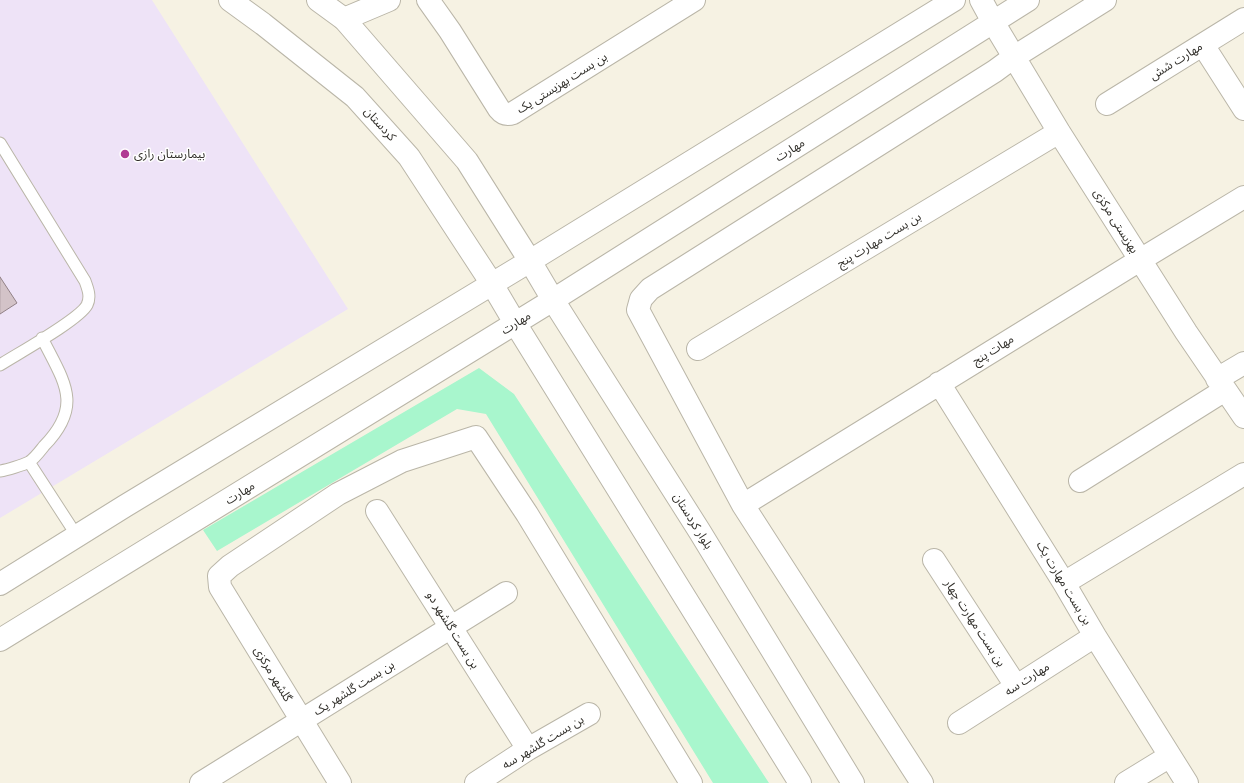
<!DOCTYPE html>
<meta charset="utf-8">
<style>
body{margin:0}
canvas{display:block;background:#f6f2e3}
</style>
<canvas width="1244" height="783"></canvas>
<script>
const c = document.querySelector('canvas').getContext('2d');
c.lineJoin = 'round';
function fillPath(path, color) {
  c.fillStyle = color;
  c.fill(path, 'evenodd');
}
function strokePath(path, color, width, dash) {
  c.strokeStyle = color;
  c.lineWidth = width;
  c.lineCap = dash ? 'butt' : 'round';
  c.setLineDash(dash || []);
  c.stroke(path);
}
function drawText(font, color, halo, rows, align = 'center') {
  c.font = font + ' Lato,"Noto Sans Arabic",sans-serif';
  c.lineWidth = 3;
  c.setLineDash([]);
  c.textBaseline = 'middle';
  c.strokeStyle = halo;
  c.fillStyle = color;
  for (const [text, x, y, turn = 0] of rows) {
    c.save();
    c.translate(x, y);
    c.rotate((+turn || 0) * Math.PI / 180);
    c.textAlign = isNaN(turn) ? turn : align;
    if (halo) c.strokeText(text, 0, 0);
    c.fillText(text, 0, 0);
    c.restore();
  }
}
fillPath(new Path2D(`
 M0 0H152L348 309 0 518Z`), '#eee3f7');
fillPath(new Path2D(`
 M479 368 514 394 769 783H713L486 414 457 409 217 551 203 530Z`), '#a8f6cd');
const building = new Path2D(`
 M0 277 17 303 0 314Z`);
fillPath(building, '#d3c3c8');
strokePath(building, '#918186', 1);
const service = new Path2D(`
 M0 143 85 281C88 289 91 297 87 305 79 320 17 354 0 365
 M29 462 77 536
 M0 471C7 470 23 465 29 462 35 458 40 451 44 446 84 405 64 382 42 338`);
const minor = new Path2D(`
 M428 0 450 31 499 109C503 114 507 115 513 113L694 0
 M344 19 389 0
 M993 22 1059 132 1186 332 1244 417
 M1203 45 1244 109
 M1107 104 1244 19
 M698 349 1059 132
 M1217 379 1244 363
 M939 383 1064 583 1095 636 1187 783
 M1080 481 1225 390
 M743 505 1140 260 1244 197
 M377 511 528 749
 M934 560 1016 686
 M1064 583 1244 474
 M959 723 1095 636
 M201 783 506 593
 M340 783 220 587 219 576 230 566 338 494 402 461 476 437 527 514 691 783
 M476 783 528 749 589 714
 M922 783 743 505 638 310 641 299 650 289 995 71 1014 57 1105 0
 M1126 783 1170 756`);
const secondary = new Path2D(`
 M230 0 263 24 355 97 409 157 492 284 515 323 800 783
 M318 0 344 19 467 161 530 261 553 300 700 532 853 783
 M981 0 993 22
 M0 584 125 506 530 261 954 0
 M0 640 553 300 1028 0`);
strokePath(service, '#bab6a8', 13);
strokePath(minor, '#bab6a8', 24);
strokePath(secondary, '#bab6a8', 24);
strokePath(service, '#fff', 11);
strokePath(minor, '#fff', 22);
strokePath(secondary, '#fff', 22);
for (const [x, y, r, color] of [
 [125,154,5,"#b13c93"]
]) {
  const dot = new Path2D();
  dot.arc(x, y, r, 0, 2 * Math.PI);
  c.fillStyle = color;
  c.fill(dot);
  strokePath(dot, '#fff', 1.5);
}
drawText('12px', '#302e29', '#fff', [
 ["مهارت شش",1176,61,-32],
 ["بن بست بهزیستی یک",562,83,-32],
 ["کردستان",380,124,48],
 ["مهارت",790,150,-32],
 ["بهزیستی مرکزی",1116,221,58],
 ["بن بست مهارت پنج",879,240,-31],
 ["مهارت",516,323,-32],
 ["مهات پنج",993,350,-32],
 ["مهارت",240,493,-32],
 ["بلوار کردستان",693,521,58],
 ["بن بست مهارت یک",1064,583,59],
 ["بن بست مهارت چهار",975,623,57],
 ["بن بست گلشهر دو",453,630,58],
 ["گلشهر مرکزی",273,674,59],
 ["مهارت سه",1027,679,-33],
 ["بن بست گلشهر یک",354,688,-32],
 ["بن بست گلشهر سه",543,742,-31]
]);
drawText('12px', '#302e29', '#fff', [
 ["بیمارستان رازی",134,154]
], 'left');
</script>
